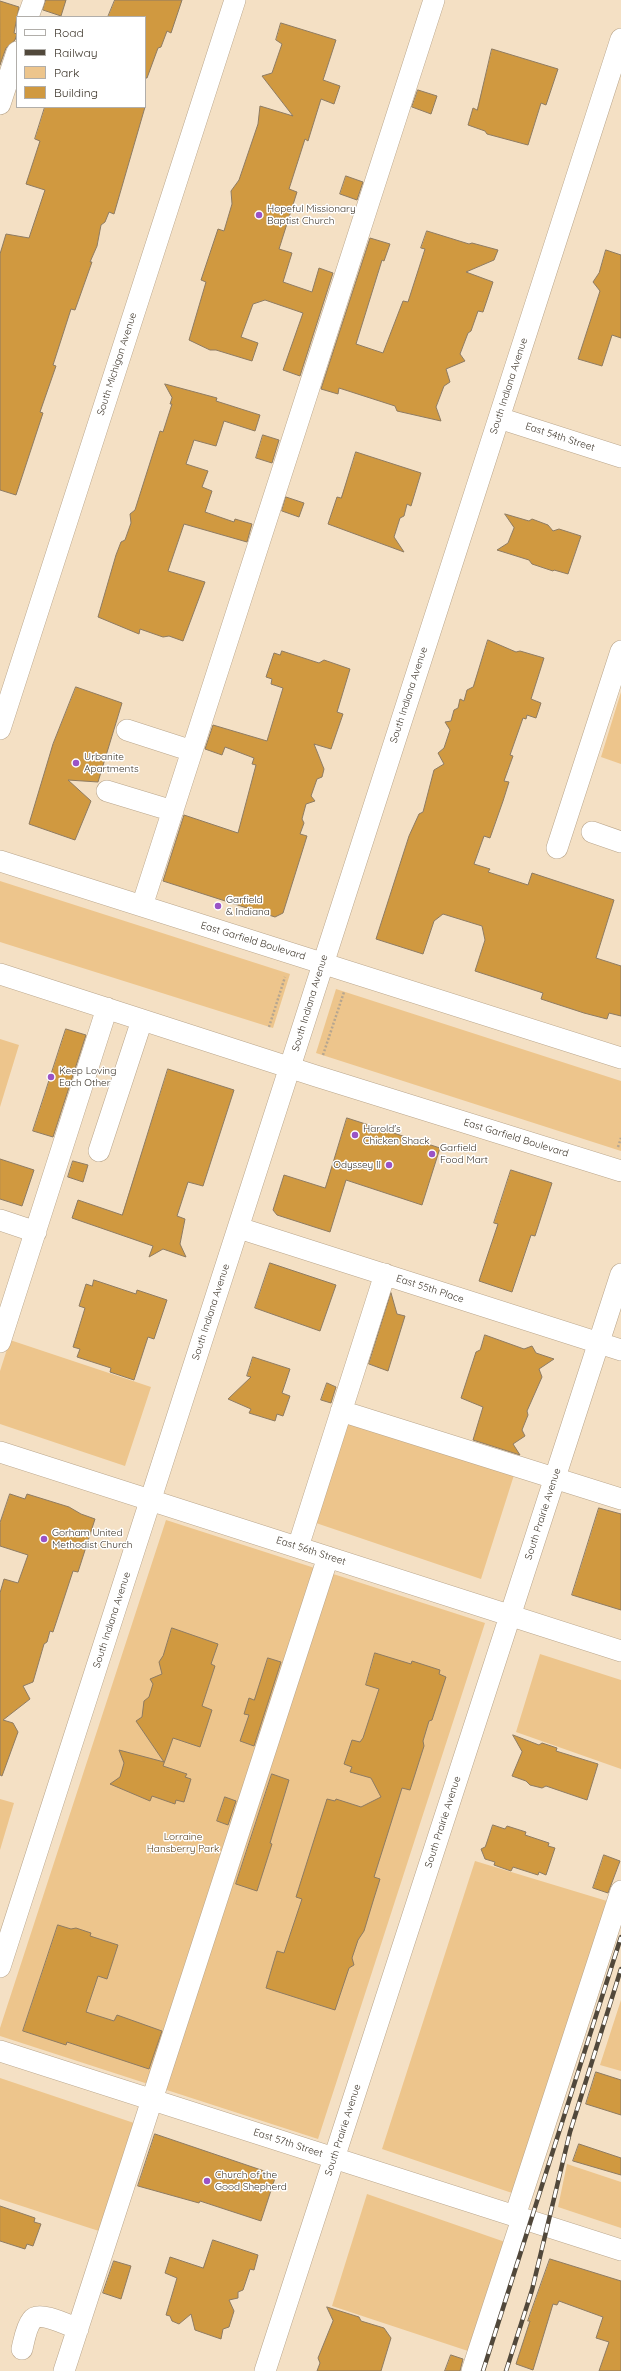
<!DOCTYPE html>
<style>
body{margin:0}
#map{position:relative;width:621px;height:2371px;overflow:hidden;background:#f4e0c4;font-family:Quicksand,sans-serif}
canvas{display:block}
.legend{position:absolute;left:16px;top:16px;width:130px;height:92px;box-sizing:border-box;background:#fff;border:1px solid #b1aeaa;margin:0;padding:5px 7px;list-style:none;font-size:12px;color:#3d352a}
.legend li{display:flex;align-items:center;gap:8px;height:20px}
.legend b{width:20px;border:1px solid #b1aeaa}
</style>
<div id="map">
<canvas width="621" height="2371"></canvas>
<ul class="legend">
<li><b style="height:5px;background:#fff"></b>Road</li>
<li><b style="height:5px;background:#51483b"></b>Railway</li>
<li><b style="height:11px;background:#edc58c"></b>Park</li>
<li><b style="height:11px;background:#d09940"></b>Building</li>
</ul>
</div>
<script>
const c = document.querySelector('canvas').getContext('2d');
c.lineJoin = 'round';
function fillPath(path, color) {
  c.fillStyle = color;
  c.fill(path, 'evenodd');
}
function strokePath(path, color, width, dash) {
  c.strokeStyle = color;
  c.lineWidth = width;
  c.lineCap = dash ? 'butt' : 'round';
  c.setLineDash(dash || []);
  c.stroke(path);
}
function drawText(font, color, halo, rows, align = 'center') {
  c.font = font + ' Quicksand,sans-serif';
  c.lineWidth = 3;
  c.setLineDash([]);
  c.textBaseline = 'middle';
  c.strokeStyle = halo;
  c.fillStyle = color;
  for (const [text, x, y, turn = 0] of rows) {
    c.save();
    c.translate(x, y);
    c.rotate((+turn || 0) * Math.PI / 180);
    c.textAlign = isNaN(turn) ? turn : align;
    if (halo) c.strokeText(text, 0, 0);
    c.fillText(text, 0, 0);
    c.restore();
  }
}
fillPath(new Path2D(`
 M621 692V764L601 757Z
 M0 881 290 974 273 1028 0 942Z
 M336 989 621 1081V1151L316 1053Z
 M0 1039 19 1045 0 1107Z
 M10 1340 151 1387 125 1466 0 1424V1371Z
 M349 1421 514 1475 481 1579 316 1523Z
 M166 1520 485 1623 318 2139 0 2036V2028Z
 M540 1654 621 1680V1769L516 1732Z
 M0 1799 14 1803 0 1850Z
 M475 1861 607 1901 515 2194 382 2149Z
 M621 2000V2071L600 2065Z
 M0 2078 137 2124 102 2232 0 2199Z
 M567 2164 621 2182V2228L558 2207Z
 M367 2194 508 2243 468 2351 332 2306Z`), '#edc58c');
const building = new Path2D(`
 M46 0H66L61 16 43 10Z
 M115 0H182L171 33 167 31 161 47 158 48 147 78H145V17H108Z
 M0 1 19 7 14 33 17 34 15 40 6 48 0 65Z
 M281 23 336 40 323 80 340 86 334 104 321 99 308 141 305 139 289 189 297 192 279 249 292 253 283 282 312 292 319 268 333 273 300 376 283 370 303 313 265 300 253 304 241 337 258 343 252 361 216 350H210L189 340 206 282 201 280 218 229 224 231 232 204 231 191 239 180 258 124 260 106 293 116 262 76 272 73 282 44 276 40Z
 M492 49 558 69 546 105 541 103 528 145 487 134 485 131 468 125 473 108 477 110Z
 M418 90 437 96 431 114 412 107Z
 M45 107H145L114 214 109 212 105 222 101 225 97 246 90 262H92L75 310 71 309 53 365 56 366 40 412 43 413 16 495 0 490V254L6 234 29 238 45 190 26 184 40 141 35 139Z
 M346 176 363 182 357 200 340 194Z
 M427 231 469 244 472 243 498 250 494 260 466 272 493 282 483 312 478 311 471 331 468 333 460 354 465 361 446 369 450 382 444 386 436 407 441 421 397 411 395 406 339 388 338 394 321 389 370 238 390 244 384 261 382 260 356 344 383 353 403 301 408 302 425 249 421 248Z
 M606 250 621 255V338L612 335 602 366 578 359 600 291 593 282 599 273Z
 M165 384 217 398 216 401 260 415 255 431 224 421 216 446 194 440 186 464 208 471 202 487 212 491 205 512 234 522 235 519 252 524 247 542 184 524 168 571 205 582 183 641 169 636 163 637 140 629 139 634 98 617 116 555 121 542 125 540 131 523 130 514 135 510 160 431 163 432 172 404H170L172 398Z
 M263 435 279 440 272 463 256 458Z
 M356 452 421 473 411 506 407 504 404 516 400 518 394 537 404 552 328 524 337 497 341 498Z
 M286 497 304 503 299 517 282 511Z
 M505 514 529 521 532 519 548 525 553 531 559 529 581 536 568 574 554 570 553 571 532 564 529 560 497 550 508 543 514 528Z
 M488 640 516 652 520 651 544 658 531 699 541 703 536 718 527 715 526 719 523 718 510 755 513 756 504 781 509 782 503 801 490 838 484 836 474 864 490 869 488 872 528 885 532 873 614 900 596 958 621 966V1016L609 1013 607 1019 584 1013 541 999 543 993 475 971 485 940 482 926 443 914 434 921 423 954 376 939 409 836 419 814 423 812 434 770 444 764 438 753 444 748 450 730 445 722 451 721 454 710 458 708 460 699 464 701 467 690 473 687Z
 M282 651 319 663 324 660 350 669 337 712 343 714 331 749 314 744 324 769 322 777 317 779 311 796 315 801 306 804 302 819 304 823 300 834 307 836 283 913 275 917 163 881 184 815 238 833 256 765 252 764 254 758 225 747 222 755 205 749 213 725 267 741 283 688 271 684 272 679 266 677 274 653 280 655Z
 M76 687 122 703 98 782 68 780 91 801 75 840 29 824 53 744Z
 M66 1029 86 1035 53 1137 33 1131Z
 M168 1069 234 1090 203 1186 188 1182 177 1216 185 1219 180 1244 186 1257 163 1249 149 1257 153 1246 72 1218 78 1200 122 1215Z
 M347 1118 440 1148 422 1205 346 1180 330 1232 277 1215 273 1210 284 1175 325 1188Z
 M0 1159 34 1170 22 1206 0 1199Z
 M73 1161 88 1165 83 1182 68 1177Z
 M511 1170 552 1183 535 1236 531 1235 512 1292 479 1281 498 1224 494 1223Z
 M270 1263 336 1285 320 1331 255 1308Z
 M94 1280 136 1294 137 1290 167 1300 154 1339 148 1337 134 1380 110 1372 111 1368 77 1357 80 1349 73 1347 85 1308 79 1306 86 1284 92 1286Z
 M391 1293 397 1314 405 1316 388 1371 369 1364Z
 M485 1335 524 1349 532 1346 536 1353 554 1359 539 1369 542 1377 527 1411 528 1415 522 1430 525 1436 513 1444 520 1455 473 1440 483 1407 461 1398 476 1352 480 1350Z
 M253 1357 290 1369 282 1393 290 1396 283 1416 277 1414 275 1421 249 1413 251 1409 228 1399 251 1377 247 1376Z
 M327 1383 336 1387 331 1403 321 1400Z
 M10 1494 25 1499 27 1494 69 1507 81 1514 95 1519 78 1572 73 1571 53 1632 50 1631 47 1642 44 1644 33 1682 23 1686 30 1699 3 1720 13 1723 18 1732 2 1776 0 1775V1593L4 1579 18 1583 28 1555 0 1546V1523Z
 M599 1508 621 1514V1610L572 1595Z
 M172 1628 218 1644 211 1664 215 1666 202 1706 212 1710 200 1747 173 1738 163 1766 187 1774 185 1777 191 1779 184 1802 176 1800 175 1804 152 1796 150 1801 110 1784 120 1777 124 1763 119 1750 164 1762 136 1721 142 1717 144 1701 149 1697 153 1684 150 1679 162 1674 159 1662 163 1656Z
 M375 1653 411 1664 412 1661 440 1670 439 1674 446 1677 432 1720 429 1721 423 1741 424 1746 410 1790 402 1788 374 1877 380 1879 374 1898 364 1931 358 1940 352 1958 354 1965 349 1968 335 2010 266 1988 277 1951 284 1953 302 1899 296 1897 327 1799 335 1801 336 1799 361 1807 381 1797 371 1778 350 1772 352 1767 344 1764 352 1740 360 1742 363 1738 379 1689 366 1685Z
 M268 1658 281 1662 254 1746 240 1741 249 1715 244 1714 249 1698 254 1700Z
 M513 1735 539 1745 542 1743 557 1748 556 1751 598 1764 587 1800 546 1786 542 1788 530 1785 526 1781 512 1776 522 1752Z
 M272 1774 289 1780 276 1823 270 1843 272 1844 257 1891 236 1884Z
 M225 1797 236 1801 228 1825 217 1821Z
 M493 1825 505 1829 507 1826 526 1832 525 1835 549 1843 548 1846 555 1848 546 1875 539 1872 538 1875 513 1867 511 1871 494 1865 495 1862 485 1859 481 1849 485 1847Z
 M604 1855 620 1861 608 1893 593 1888Z
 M58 1925 71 1929 76 1928 91 1933 90 1936 118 1945 107 1979 98 1976 86 2012 114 2021 117 2015 162 2031 149 2069 67 2042 66 2045 23 2031Z
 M596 2072 621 2080V2115L586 2104Z
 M155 2134 276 2175 261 2221 200 2201 199 2203 138 2186Z
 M579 2144 621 2158V2175L573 2161Z
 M0 2206 35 2218 34 2222 41 2224 33 2246 27 2244 25 2249 0 2241Z
 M213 2240 258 2255 254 2270 250 2269 243 2290 238 2292V2298L229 2300 234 2311 229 2327 223 2329 221 2339 195 2330 191 2314 179 2324 172 2321 170 2316 166 2315 177 2278 165 2273 170 2257 203 2268Z
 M550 2259 621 2281V2371H599L609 2342 596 2338 603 2317 559 2301 557 2305 553 2304 533 2370 516 2364 530 2321H528Z
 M114 2261 131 2266 121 2299 103 2293Z
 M327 2307 359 2317 361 2321 384 2328 391 2338 381 2371H317L320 2363 318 2358 333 2321Z
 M451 2355 463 2359 460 2371H445Z`);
fillPath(building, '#d09940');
strokePath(building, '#8e7b62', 1);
const minor = new Path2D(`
 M28 17 34 0
 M0 104 17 52
 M499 418 621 457
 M0 729 235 0
 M127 730 192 751
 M107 791 173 811
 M592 832 621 842
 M557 848 621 651
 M0 861 621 1058
 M142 906 434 0
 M0 974 316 1076 621 1171
 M99 1151 142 1020
 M0 1220 36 1232
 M239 1228 621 1350
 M0 1342 107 1008
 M341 1411 621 1499
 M0 1452 621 1651
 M298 1547 385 1274
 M0 1967 621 39
 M0 2051 621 2250
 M515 2216 621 1891
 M22 2349C24 2341 26 2327 32 2320 38 2310 68 2325 78 2329
 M64 2371 328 1557
 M265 2371 621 1274
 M472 2371 522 2219`);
strokePath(minor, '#b9a58b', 22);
strokePath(new Path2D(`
 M269 1027 285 977
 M323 1055 344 992
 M618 1147 621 1138`), '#b6a690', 2.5, [2, 2]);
strokePath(minor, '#fff', 21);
const rail = new Path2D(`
 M483 2371 621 1937
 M506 2371 532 2290 570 2132 621 1969`);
strokePath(rail, '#51483b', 4.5);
strokePath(rail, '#fff', 3, [9]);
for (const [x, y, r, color] of [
 [259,215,4,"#9a53c6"],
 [76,763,4,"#9a53c6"],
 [218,906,4,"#9a53c6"],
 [51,1077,4,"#9a53c6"],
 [355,1135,4,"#9a53c6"],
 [432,1154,4,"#9a53c6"],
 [389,1165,4,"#9a53c6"],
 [44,1539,4,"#9a53c6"],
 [207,2181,4,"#9a53c6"]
]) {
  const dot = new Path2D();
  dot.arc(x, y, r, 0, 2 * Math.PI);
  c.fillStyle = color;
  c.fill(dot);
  strokePath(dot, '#fff', 1.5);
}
drawText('10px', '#3d352a', '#fff', [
 ["Hopeful Missionary",267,209],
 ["Baptist Church",267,221],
 ["Urbanite",84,757],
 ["Apartments",84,769],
 ["Garfield",226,900],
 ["& Indiana",226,912],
 ["Keep Loving",59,1071],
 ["Each Other",59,1083],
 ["Harold's",363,1129],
 ["Chicken Shack",363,1141],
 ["Garfield",440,1148],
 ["Food Mart",440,1160],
 ["Odyssey II",381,1165,"right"],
 ["Gorham United",52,1533],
 ["Methodist Church",52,1545],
 ["Church of the",215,2175],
 ["Good Shepherd",215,2187]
], 'left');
drawText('10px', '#3d352a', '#fff', [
 ["South Michigan Avenue",117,364,-72],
 ["South Indiana Avenue",509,386,-72],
 ["East 54th Street",560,437,18],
 ["South Indiana Avenue",409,695,-72],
 ["East Garfield Boulevard",253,941,17],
 ["South Indiana Avenue",310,1003,-73],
 ["East Garfield Boulevard",516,1138,17],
 ["East 55th Place",430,1289,18],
 ["South Indiana Avenue",211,1312,-72],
 ["South Prairie Avenue",543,1514,-72],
 ["East 56th Street",311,1551,18],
 ["South Indiana Avenue",112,1620,-72],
 ["South Prairie Avenue",443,1822,-72],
 ["South Prairie Avenue",343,2130,-72],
 ["East 57th Street",288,2143,18]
]);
drawText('10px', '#59411d', '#fff', [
 ["Lorraine",183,1837],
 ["Hansberry Park",183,1849]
]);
</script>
